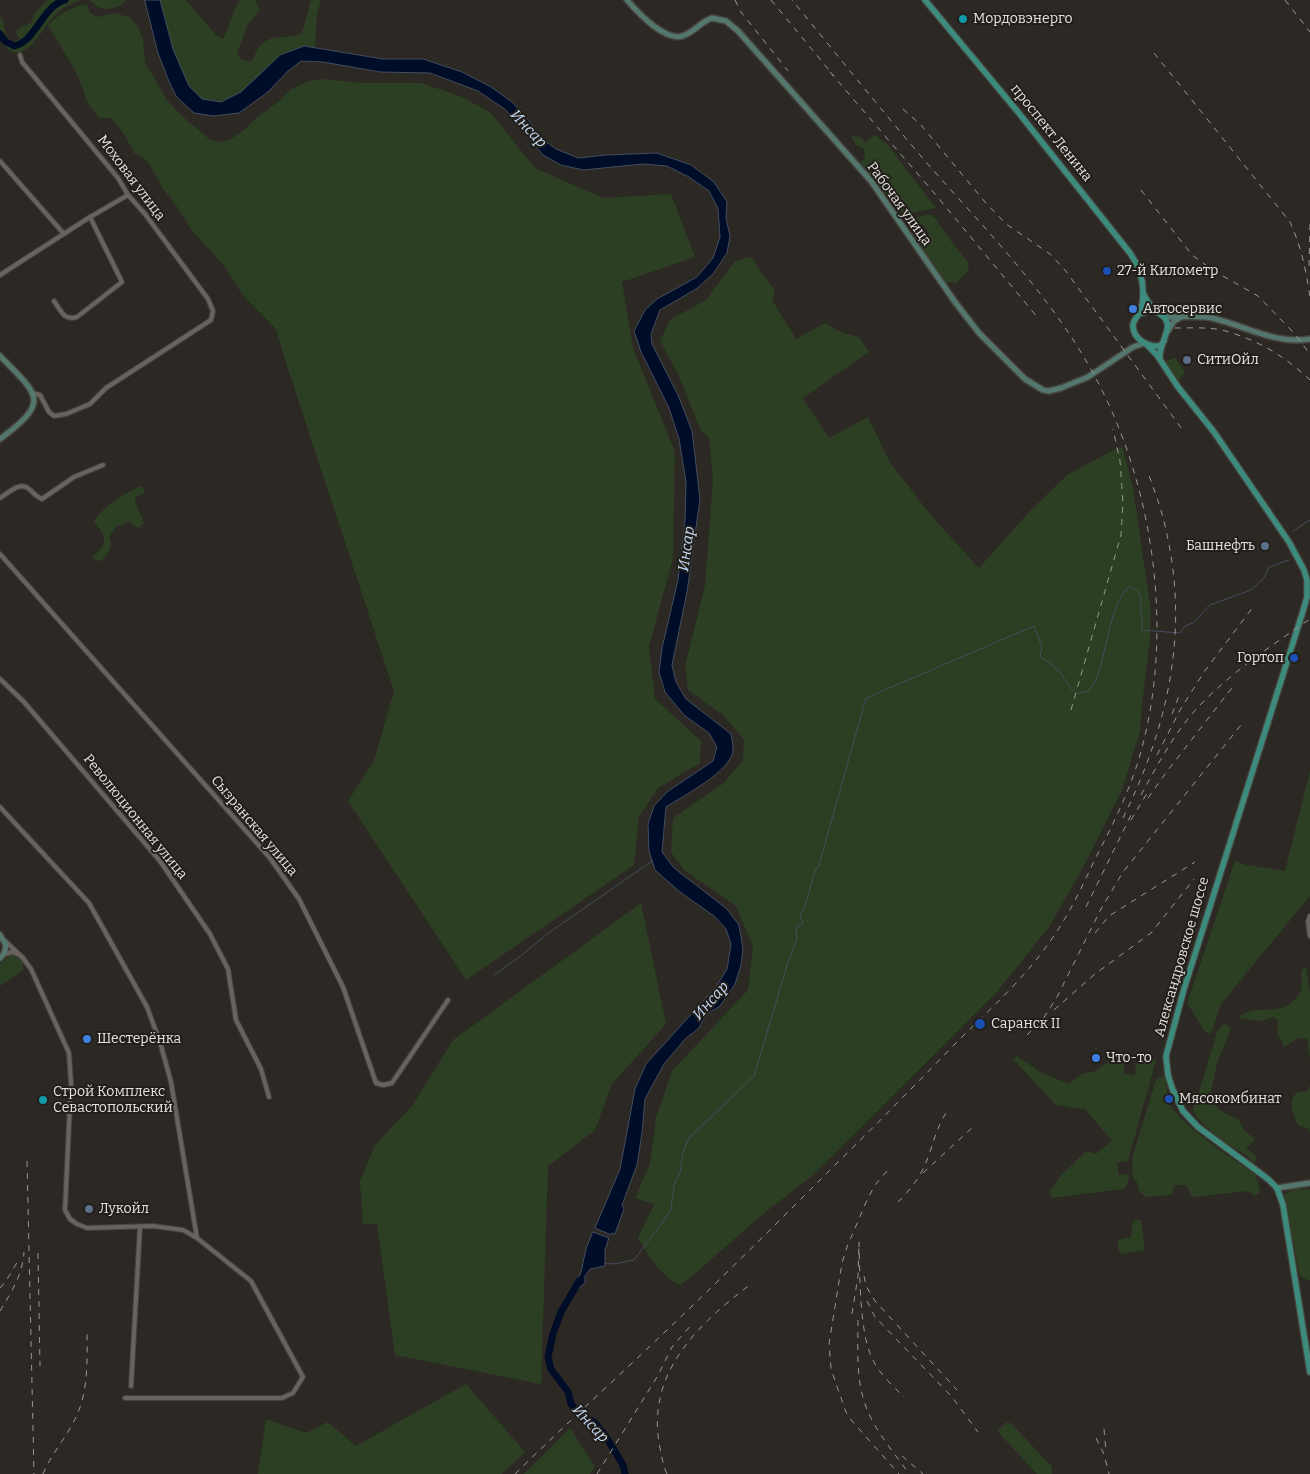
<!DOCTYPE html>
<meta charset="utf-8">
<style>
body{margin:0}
canvas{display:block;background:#2c2823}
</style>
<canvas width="1310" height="1474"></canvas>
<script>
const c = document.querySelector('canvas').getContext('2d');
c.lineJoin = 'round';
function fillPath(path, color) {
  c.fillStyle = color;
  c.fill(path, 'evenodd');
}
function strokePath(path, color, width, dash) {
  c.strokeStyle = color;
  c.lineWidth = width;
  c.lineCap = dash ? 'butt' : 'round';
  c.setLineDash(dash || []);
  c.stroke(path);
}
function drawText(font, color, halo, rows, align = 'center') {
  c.font = font + ' Bitter,serif';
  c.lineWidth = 4;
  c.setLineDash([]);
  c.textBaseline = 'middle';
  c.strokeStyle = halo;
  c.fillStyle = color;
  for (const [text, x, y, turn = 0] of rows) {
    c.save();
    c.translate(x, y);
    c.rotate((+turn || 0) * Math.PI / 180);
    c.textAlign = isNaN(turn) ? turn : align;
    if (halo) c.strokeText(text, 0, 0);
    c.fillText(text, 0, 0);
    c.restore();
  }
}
fillPath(new Path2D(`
 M47 0H81C73 3 63 7 57 13 45 23 28 64 8 49 0 40 0 29 0 16L3 21 6 36 13 42 20 39 15 31 23 26 31 23 35 13Z
 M87 0H127C120 7 107 12 97 6 93 4 93 1 87 0Z
 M160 0H186L216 35 223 39C230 26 232 12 240 0H255L260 10 248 24 237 53 241 59 251 62C254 57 257 49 261 45 272 33 289 40 302 33L311 0H321L317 13 315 48 304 46 280 55 241 92 221 102 202 99 189 86 173 49Z
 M87 4 90 13 98 17 114 13 129 17 138 27 143 40 145 62 167 100 181 115 209 139 218 142 231 139 244 130 256 118 277 103 291 89 309 81 323 79 362 83H421L460 96 490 112 535 168 603 198 671 194 695 257 622 282 633 348 675 452 673 558 649 647 655 699 701 741 700 763 658 788 639 817 634 865 466 980 348 801 374 761 394 691 287 366 276 329 242 294 225 267 190 228 176 205 163 189 153 170 146 160 134 153 126 137 112 118H100C85 104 86 94 78 77 69 59 58 42 48 25 61 13 69 8 87 4Z
 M875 135 887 144 936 208 906 214 896 210 858 162 865 160 864 149 856 145 851 136 860 137 865 142Z
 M929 214 935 218 953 244 969 263 968 271 956 283 944 282 916 242 924 239 929 234 925 227 915 218Z
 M751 257 775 291 772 300 796 339 825 323 843 333 859 337 869 352 803 398 829 438 868 417 889 461 933 518 979 568 1030 511 1067 475 1115 449 1122 447 1133 488 1151 611 1150 638 1142 705 1140 731 1122 790 1086 862 1049 927 996 993 812 1176 758 1218 689 1279 680 1285C659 1275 650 1257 638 1238L654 1204 635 1198 650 1164 656 1118 672 1071 748 990 753 946 736 906 684 870 671 852 673 818 724 783 743 760 744 740 723 715 688 690 685 667 705 586 713 480 709 437 701 431 678 374 660 341 670 320 706 300 735 261Z
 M1175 358 1184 370V373L1179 380 1175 378 1166 361Z
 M141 486 145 490 143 494 135 497V501L144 523 140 528 134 526 130 522H126L122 525H118L109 536C114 547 108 553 101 561L94 560 93 556C102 549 108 542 101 531 99 527 96 525 94 521 106 503 123 495 141 486Z
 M1310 771V896L1221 1004 1211 1034 1205 1032 1187 1003 1235 861 1246 865 1285 871Z
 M641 903 666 1024 612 1084 595 1130 548 1166 541 1384 395 1355 377 1224H363L360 1181 375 1145 412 1106 453 1040Z
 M10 955H14L23 962V970L0 986V964Z
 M1306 966 1310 995V1060L1307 1038 1297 1039 1284 1047 1277 1032 1278 1020 1274 1017 1261 1021 1238 1018C1255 1002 1279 1018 1295 999 1297 997 1300 993 1301 990 1302 984 1301 976 1302 970Z
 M1225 1023 1231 1029 1217 1063 1209 1101 1226 1114 1238 1119 1245 1131 1255 1139 1246 1149 1253 1153 1257 1159 1253 1163C1248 1154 1236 1150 1228 1144 1217 1136 1199 1123 1193 1111L1218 1029Z
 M1017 1056 1040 1072 1069 1084 1083 1073 1093 1072 1114 1058 1124 1061V1074L1135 1075 1136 1064 1156 1060 1128 1161 1117 1163 1119 1175 1129 1174 1128 1184 1123 1189 1051 1198 1049 1193 1061 1175 1086 1151 1096 1154 1112 1141 1085 1109C1075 1109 1066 1106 1056 1105L1013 1059Z
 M1165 1076C1166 1084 1167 1095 1170 1103 1177 1123 1237 1162 1256 1175L1260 1192 1255 1196 1248 1191 1192 1197 1186 1185H1175L1171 1195 1146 1197 1139 1191 1137 1182 1133 1179 1132 1158 1156 1080 1160 1077Z
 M1310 1086V1133L1309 1129 1298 1125C1293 1114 1288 1103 1296 1093L1307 1091Z
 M1294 1189H1310V1281L1300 1276 1284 1195Z
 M1141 1220 1145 1250 1122 1254 1118 1249V1240L1131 1237 1133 1221Z
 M466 1384 525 1452 502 1474H258L266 1419 306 1433 328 1422 356 1446Z
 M1007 1422 1012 1424 1052 1467V1474H1037L997 1431Z
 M570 1428 595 1466 590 1474H524Z`), '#2c3f23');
const water = new Path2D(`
 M145 0H160L173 49 189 86 202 99 221 102 241 92 280 55 304 46 383 59H423L462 72 491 87 512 102 531 123 541 138 556 149 578 158 606 155 657 153 691 165 714 182 727 202 726 218 730 236 727 253 713 274 696 289 660 310 651 334 652 344 678 395 692 431 700 499 687 592 672 665 676 682 686 699 731 734C732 739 733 745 733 750 732 771 683 796 666 807L662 852 674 868 727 909 739 925 743 949 741 965 735 984 720 1006 707 1014 698 1029 686 1038 664 1064 645 1099 642 1133 637 1165 622 1205 624 1209 615 1234 612 1233 611 1235 595 1228 620 1169 635 1089 646 1064 716 987 727 969 731 944 726 929 714 916 680 892 655 870 649 851 648 824 654 806 667 792 713 761 717 747 709 733 684 715 665 692 659 672 662 648 678 580 685 520 686 482 679 439 669 408 641 352 634 331 645 310 657 299 697 277 713 258 720 237 718 208 709 191 689 177 667 166 643 164 583 170 561 165 543 155 506 110 478 91 430 73 380 72 323 62 301 61 287 72 268 92 239 113 213 116 194 113 176 96 168 79 158 53Z
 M593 1232 609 1238 605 1250V1266L590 1269 585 1276V1283L576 1290 573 1288 581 1272 586 1249Z`);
fillPath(water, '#000d28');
strokePath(water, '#444d5f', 1);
strokePath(new Path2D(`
 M1293 531 1310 520
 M1078 693 1087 692C1090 688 1094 684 1096 679 1107 654 1109 603 1130 586 1146 595 1139 599 1141 614 1142 621 1143 622 1141 630L1180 633 1184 627 1194 622 1210 605 1251 590 1264 578 1269 567 1289 560
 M494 975 522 955 547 934 652 861
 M605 1263 614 1264 634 1260 660 1226 671 1209 674 1185 680 1173 683 1152 689 1138 754 1076 788 962 797 939 796 928 803 923 800 914 804 909 815 871 819 865 866 698 1034 626 1042 647 1040 657C1049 662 1056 667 1062 675 1066 681 1068 686 1073 691`), '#444d5f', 1);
strokePath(new Path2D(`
 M0 34 5 41 14 46C37 41 41 7 65 0
 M579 1281 561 1312 553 1334 548 1357 551 1369 568 1392 571 1404 581 1416 594 1422 605 1435 623 1465 625 1474`), '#000d28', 7);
const street = new Path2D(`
 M20 55 22 62 118 178 128 195 145 214 208 299 213 311 211 320 106 388 90 404 66 414 54 416 49 412 40 395 32 393
 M0 161 64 234
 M0 275 90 217 128 195
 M54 301C61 311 64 321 77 317L122 282 90 217
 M0 498C8 493 20 481 29 489 34 493 36 497 42 499L74 477 103 465
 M0 554 270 858 299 899 343 987 376 1083 383 1085 392 1083 448 1000
 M0 679 24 702 160 861 210 934 228 969 236 1020 261 1069 269 1097
 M0 807 89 903 147 1007 160 1042 171 1082 197 1238
 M1310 916 1308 922 1310 936
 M5 941 23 958 31 969 69 1053 71 1083 65 1210 70 1219 77 1224 87 1228 153 1226 183 1230 197 1238 251 1281 303 1377 293 1393 282 1398H125
 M4 954 13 952 17 954
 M131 1386 140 1227`);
const secondary = new Path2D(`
 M627 0C638 13 667 44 685 35 695 31 702 21 712 18L726 21 738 31 871 181 955 302 979 333 1025 379 1043 390 1049 391 1061 388 1088 377 1133 347 1145 343
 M1163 315 1169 317C1182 317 1198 315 1212 318 1243 325 1276 345 1310 339
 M1168 331 1174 321 1181 317
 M0 356C39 396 51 401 0 439
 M0 935 6 945 4 954 0 958
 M1277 1188 1310 1183`);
const primary = new Path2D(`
 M925 0 1018 112 1130 253C1142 270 1146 289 1141 310 1139 316 1132 320 1133 327 1134 340 1149 347 1160 346L1164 341
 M1143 293 1148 302 1156 311
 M1139 314 1151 310C1184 320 1157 341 1160 359
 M1146 344 1157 355 1178 387 1214 432 1289 542 1304 570 1307 580V597L1303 611 1184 989 1166 1056 1168 1075 1172 1088 1183 1111 1198 1127 1268 1179 1277 1188 1283 1205 1310 1372`);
strokePath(street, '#46433e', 6);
strokePath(secondary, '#46433e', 8);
strokePath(primary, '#46433e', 8);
strokePath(street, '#68635e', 4);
strokePath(secondary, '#53776d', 5);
strokePath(primary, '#3d8b7d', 5.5);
strokePath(new Path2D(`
 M735 0 741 12 788 71
 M771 0 834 76
 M1285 0 1310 32
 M1154 53 1290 222C1301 246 1306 270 1310 297
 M830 72 935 194 1038 318
 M903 109 921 125 985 202 1006 224 1050 254 1065 270 1182 429
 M1141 190 1192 255 1214 271 1258 296 1293 332 1310 354
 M1309 266 1310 223
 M1175 328C1190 328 1207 327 1222 330 1256 339 1285 356 1310 380
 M1071 710 1121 535 1123 503 1120 461 1113 429
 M1172 714 1179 696
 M1157 755 1180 710 1204 672 1253 607
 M1141 795C1159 762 1178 726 1205 700 1236 669 1274 644 1310 619
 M1148 798 1168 770 1235 684
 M1123 818C1167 729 1189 634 1167 535 1163 513 1155 492 1147 470
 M1131 820 1149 790
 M1086 907 1132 813
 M1095 933 1109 916 1195 862
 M1054 1010 1095 974 1151 933 1194 879
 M1027 1035 1043 1019 1057 997 1101 909 1123 872 1241 725
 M27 1161 34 1474
 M887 1171 875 1185 867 1200 847 1247 842 1263 829 1344 831 1368 836 1384 846 1412 852 1421 899 1474
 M923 1173 974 1126
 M898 1202C908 1192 918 1180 924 1167 933 1148 935 1128 948 1110
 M38 1253 40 1366
 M864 1276 866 1286 875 1301 957 1390
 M0 1288 6 1281 18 1261
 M867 1301 875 1317 952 1397 978 1432
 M0 1311C11 1293 23 1274 24 1252
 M852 1314 858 1276 859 1242C860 1273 859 1331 872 1358 879 1374 893 1386 904 1397
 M858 1320C858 1352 855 1386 870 1416 880 1437 896 1455 909 1474
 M1104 1429 1106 1452
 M1096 1438 1104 1454 1109 1474
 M902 1456 923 1474
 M43 1474C51 1454 67 1437 76 1417 89 1390 87 1358 87 1329
 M515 1474C572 1418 632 1364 689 1309 738 1262 786 1214 834 1166 876 1125 916 1084 957 1042 990 1009 1025 978 1051 940 1069 915 1082 887 1095 859 1115 821 1134 782 1144 740 1173 621 1152 480 1093 373 1052 298 990 234 933 170 885 115 839 57 792 0
 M597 1474 657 1377 672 1347 693 1323
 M667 1474C663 1466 662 1457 660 1448 645 1374 697 1325 751 1284`), '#999793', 1, [6, 6]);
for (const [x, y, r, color] of [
 [963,19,5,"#0f9aa8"],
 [1107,271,5,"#1a4fb4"],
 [1133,309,5,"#3f7fe0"],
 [1187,360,5,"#5c6f8a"],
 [1265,546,5,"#5c6f8a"],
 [1294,658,5,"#1a4fb4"],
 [980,1024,6,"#1a4fb4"],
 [87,1039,5,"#3f7fe0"],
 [1096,1058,5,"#3f7fe0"],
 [1169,1099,5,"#1a4fb4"],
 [43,1100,5,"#0f9aa8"],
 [89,1209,5,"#5c6f8a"]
]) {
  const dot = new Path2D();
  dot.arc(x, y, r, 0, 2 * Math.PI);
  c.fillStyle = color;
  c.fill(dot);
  strokePath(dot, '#221e1a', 2);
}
drawText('14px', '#e3e1de', '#221e1a', [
 ["Мордовэнерго",973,19],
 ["27-й Километр",1117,271],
 ["Автосервис",1143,309],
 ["СитиОйл",1197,360],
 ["Башнефть",1255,546,"right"],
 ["Гортоп",1284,658,"right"],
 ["Саранск II",991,1024],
 ["Шестерёнка",97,1039],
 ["Что-то",1106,1058],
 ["Строй Комплекс",53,1092],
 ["Севастопольский",53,1108],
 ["Мясокомбинат",1179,1099],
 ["Лукойл",99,1209]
], 'left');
drawText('14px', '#e3e1de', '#221e1a', [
 ["проспект Ленина",1051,133,51],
 ["Моховая улица",131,178,53],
 ["Рабочая улица",899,204,54],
 ["Революционная улица",135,817,51],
 ["Сызранская улица",254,826,50],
 ["Александровское шоссе",1182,957,-74]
]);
drawText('italic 15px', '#c5dcf6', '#221e1a', [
 ["Инсар",528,129,47],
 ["Инсар",687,549,-82],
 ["Инсар",711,1001,-48],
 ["Инсар",590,1424,47]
]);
</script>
